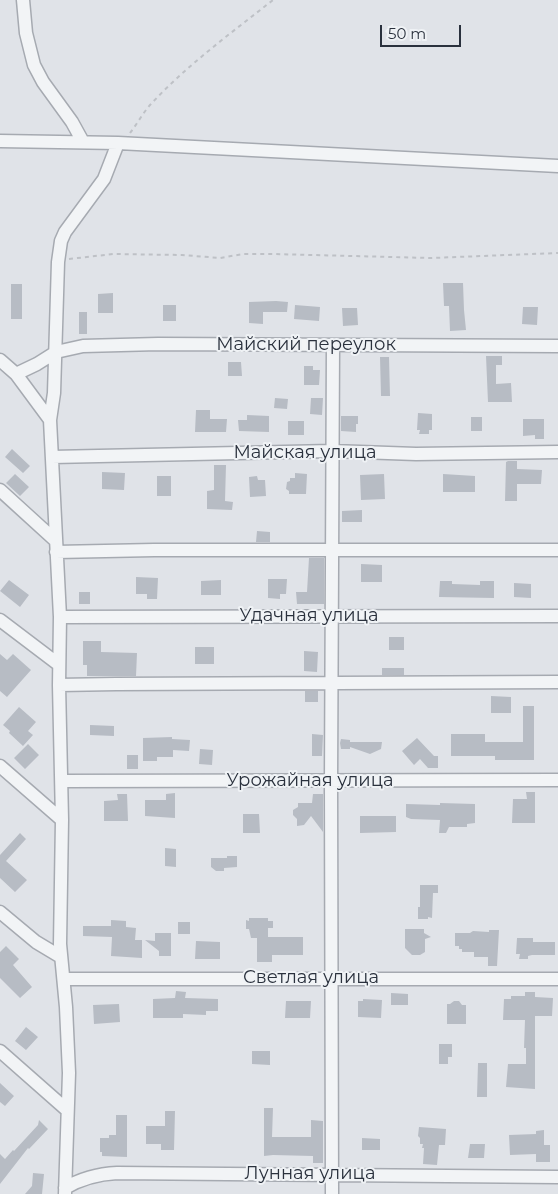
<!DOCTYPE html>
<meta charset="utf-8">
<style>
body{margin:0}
#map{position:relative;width:558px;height:1194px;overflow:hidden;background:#e0e3e8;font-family:Montserrat,sans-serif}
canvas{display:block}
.scale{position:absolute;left:380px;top:25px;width:81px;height:22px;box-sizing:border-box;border:2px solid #2a313d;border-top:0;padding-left:6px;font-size:15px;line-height:18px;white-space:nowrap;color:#2a313d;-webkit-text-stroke:4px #eff2f5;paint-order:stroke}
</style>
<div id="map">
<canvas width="558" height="1194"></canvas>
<div class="scale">50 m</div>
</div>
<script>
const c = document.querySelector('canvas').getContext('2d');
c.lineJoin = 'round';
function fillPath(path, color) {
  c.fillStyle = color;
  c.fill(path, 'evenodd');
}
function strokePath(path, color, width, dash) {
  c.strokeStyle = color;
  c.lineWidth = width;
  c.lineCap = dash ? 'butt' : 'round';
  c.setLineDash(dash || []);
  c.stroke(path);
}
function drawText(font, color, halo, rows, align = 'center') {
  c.font = font + ' Montserrat,sans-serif';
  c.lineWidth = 4;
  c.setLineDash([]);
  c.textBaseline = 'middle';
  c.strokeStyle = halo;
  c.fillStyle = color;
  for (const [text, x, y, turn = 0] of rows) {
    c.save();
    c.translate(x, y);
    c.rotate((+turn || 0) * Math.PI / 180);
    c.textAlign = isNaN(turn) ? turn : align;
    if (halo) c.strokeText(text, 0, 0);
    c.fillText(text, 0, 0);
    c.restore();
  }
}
fillPath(new Path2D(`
 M443 283H463L464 310 466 330 450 331 449 306H444Z
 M11 284H22V319H11Z
 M113 293V313H98V294Z
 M276 301 288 302 287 312H263V324L249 323V302Z
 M163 305H176V321H163Z
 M295 305 320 307 319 321 294 319Z
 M523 307H538L537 325 522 324Z
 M342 308H357L358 325 343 326Z
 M79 312H87V334H79Z
 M486 356H502V365H496V384L511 383 512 402H488Z
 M380 357H389L390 396H381Z
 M228 362H241L242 376H228Z
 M304 366H313V370H320L319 385H304Z
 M275 398 288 399 287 409 274 408Z
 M311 398H323L322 415 310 414Z
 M196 410H210V419H227L226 432H195Z
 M418 413 432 414V430H429V434H419L420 430H417Z
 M247 415 269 416V432L239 431 238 420H247Z
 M341 416H358V424H356V432L341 431Z
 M471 417H482V431H471Z
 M523 419H544V439H535V435L523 436Z
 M288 421H304V435H288Z
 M12 449 30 466 23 473 5 457Z
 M508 461H517V469L542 470 541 484H517V501H505L506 462Z
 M214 465H226L225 501 233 502 232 510 207 509V491L214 490Z
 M102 472 125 473 124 490 102 489Z
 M295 473 307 474 306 494H289V491L286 489 287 482 290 481V478H295Z
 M15 474 29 487 20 496 6 483Z
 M384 474 385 499 361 500 360 475Z
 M443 474 475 476V492H443Z
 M157 476H171V496H157Z
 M257 476 258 480H265L266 496 250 497 249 477Z
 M362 510V522H342V511Z
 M257 531 270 532V542H256Z
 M309 558H324V604H297L296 592H307Z
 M361 564 382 565V582H361Z
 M136 577 158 578 157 599H147V594H136Z
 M268 579H287L286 594H280V599L268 598Z
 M9 580 29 595 20 607 0 591Z
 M221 580V595H201V581Z
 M440 581H452V584L480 585V581H494V598L439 597Z
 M514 583 531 584V598L514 597Z
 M79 592H90V604H79Z
 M389 637H404V650H389Z
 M83 641H101V652L137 653 136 676H87V665H83Z
 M195 647H214V664H195Z
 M304 651 318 652 317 672 304 671Z
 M0 654 7 660 13 654 31 670 7 697 0 691Z
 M382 668H404V675H382Z
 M305 691H318V702H305Z
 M491 696 511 697V713H491Z
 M523 706H534V760H495V756H451V734H485V742H523Z
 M19 707 36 722 28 731 33 735 23 746 9 733 10 731 3 725Z
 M90 725 114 726V736L90 735Z
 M312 734 323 735 322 756H312Z
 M172 737V739L190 740 189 751 173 750V757H157V761H143V738Z
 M417 738 434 756H438V768H428L420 759 414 765 402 751Z
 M341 739 350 740V742H382L381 749 370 754 350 747V749H341L340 743Z
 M28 744 39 755 25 769 14 758Z
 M200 749 213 750 212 765 199 764Z
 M127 755H138V769H127Z
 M526 792H535V823H512L513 799H527Z
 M175 793V818L145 816V800H166V794Z
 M117 794H127L128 821H104V801L118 800Z
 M313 794H323V832L311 816 304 825 297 826V819L293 815V810L298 807V803H312Z
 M440 803 475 804V823L467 824V827H449L446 833H439L440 820 411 819 406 817V804L440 805Z
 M243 814H259L260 833H243Z
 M360 816H396V832L360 833Z
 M20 833 26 839 6 861 27 880 15 892 0 878V855Z
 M165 848 176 849V867L165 866Z
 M227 856H237V867L224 868V871H216L211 867V858H227Z
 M420 885H438V893H433L432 918 428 917V919H418V907H420Z
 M249 918H268V921H273V928H268V937H303V955H272V962H257V938H251L249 929H246V920L249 921Z
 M111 920 126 921V927L136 928 135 940H142V958L111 956 112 937 83 936V926H111Z
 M178 922H190V934H178Z
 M405 929H424V933L431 937 425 939V952L420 955H412L405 948Z
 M489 930H499L497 966H488V957H474V952H462V949H459V946H455V933H470L473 931 489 932Z
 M155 933H171V956H159V951L145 940 155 941Z
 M517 938H533V942H555V955H532L528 956V959H519L520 954H516Z
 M196 941 220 942V959H195Z
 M6 946 19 959 13 965 32 987 20 998 0 978V952Z
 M176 991 186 992 185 998 218 999V1011H206V1015L183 1014V1018H153V999L175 998Z
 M525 992H535V997L553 998 552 1016H535V1089L506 1087 508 1064H526V1048H524L525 1020H503L504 999H511V996H525Z
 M391 993 408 994V1005H391Z
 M363 999 382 1000 381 1018 358 1017V1001H363Z
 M286 1001H311L310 1018H285Z
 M454 1001H459L462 1005H466V1024H447V1004H450Z
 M119 1004 120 1022 94 1024 93 1005Z
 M26 1027 38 1037 26 1050 15 1041Z
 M439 1044H452V1057H448V1064H439Z
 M252 1051H270V1065L252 1064Z
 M478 1063H487V1097H477Z
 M0 1083 14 1096 5 1106 0 1102Z
 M264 1108H273L272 1137H311V1120L323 1121V1163H313V1156L273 1155 264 1156Z
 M165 1111H175L174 1150H161V1144H146V1126H165Z
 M116 1115H127V1157L102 1156V1152H100V1138H109V1135H116Z
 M39 1120 48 1129 29 1149 28 1148 0 1184V1154L5 1159 13 1150 14 1151 38 1125Z
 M419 1127 446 1129 445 1145H439L437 1165 423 1164 424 1148H422L423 1144H420V1138L418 1136Z
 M544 1130V1145H550V1162H536V1154L510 1155 509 1135 536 1134V1131Z
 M362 1138 380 1139V1150H362Z
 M470 1144H485L484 1158H468Z
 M33 1173 44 1174 42 1194H25L32 1186Z`), '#b7bcc4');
const minor = new Path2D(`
 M23 0 26 33 34 65 43 82 72 122 83 142
 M0 141 118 143 558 166
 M0 360 16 374
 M50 420 54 393 58 262 61 241 65 232 104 179 118 143
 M52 457 332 451 416 454 558 452
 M0 490 56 541
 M56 552 154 550H558
 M60 617 558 616
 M0 620 58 664
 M59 685 116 684 558 682
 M0 766 62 820
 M62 781 558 780
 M0 912 36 942 61 957
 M64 979H558
 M0 1051 67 1110
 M65 1188C82 1178 98 1174 117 1173L558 1177
 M65 1194 69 1073 66 1007 60 944 62 820 59 685 60 617 50 420 16 374 37 364 56 352 83 346 158 344 558 346
 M332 1194 331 782 333 345`);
strokePath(minor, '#a6aab1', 15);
strokePath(new Path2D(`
 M130 133C137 124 143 113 150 105 186 66 231 33 273 0
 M69 259 113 254 182 255 220 258 243 254H272L431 258 558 253`), '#bec1c6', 2, [4, 4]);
strokePath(minor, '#f2f4f6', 12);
drawText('18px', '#2a313d', '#eff2f5', [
 ["Майский переулок",306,345],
 ["Майская улица",305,453],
 ["Удачная улица",309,616],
 ["Урожайная улица",310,781],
 ["Светлая улица",311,978],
 ["Лунная улица",310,1174]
]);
</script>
